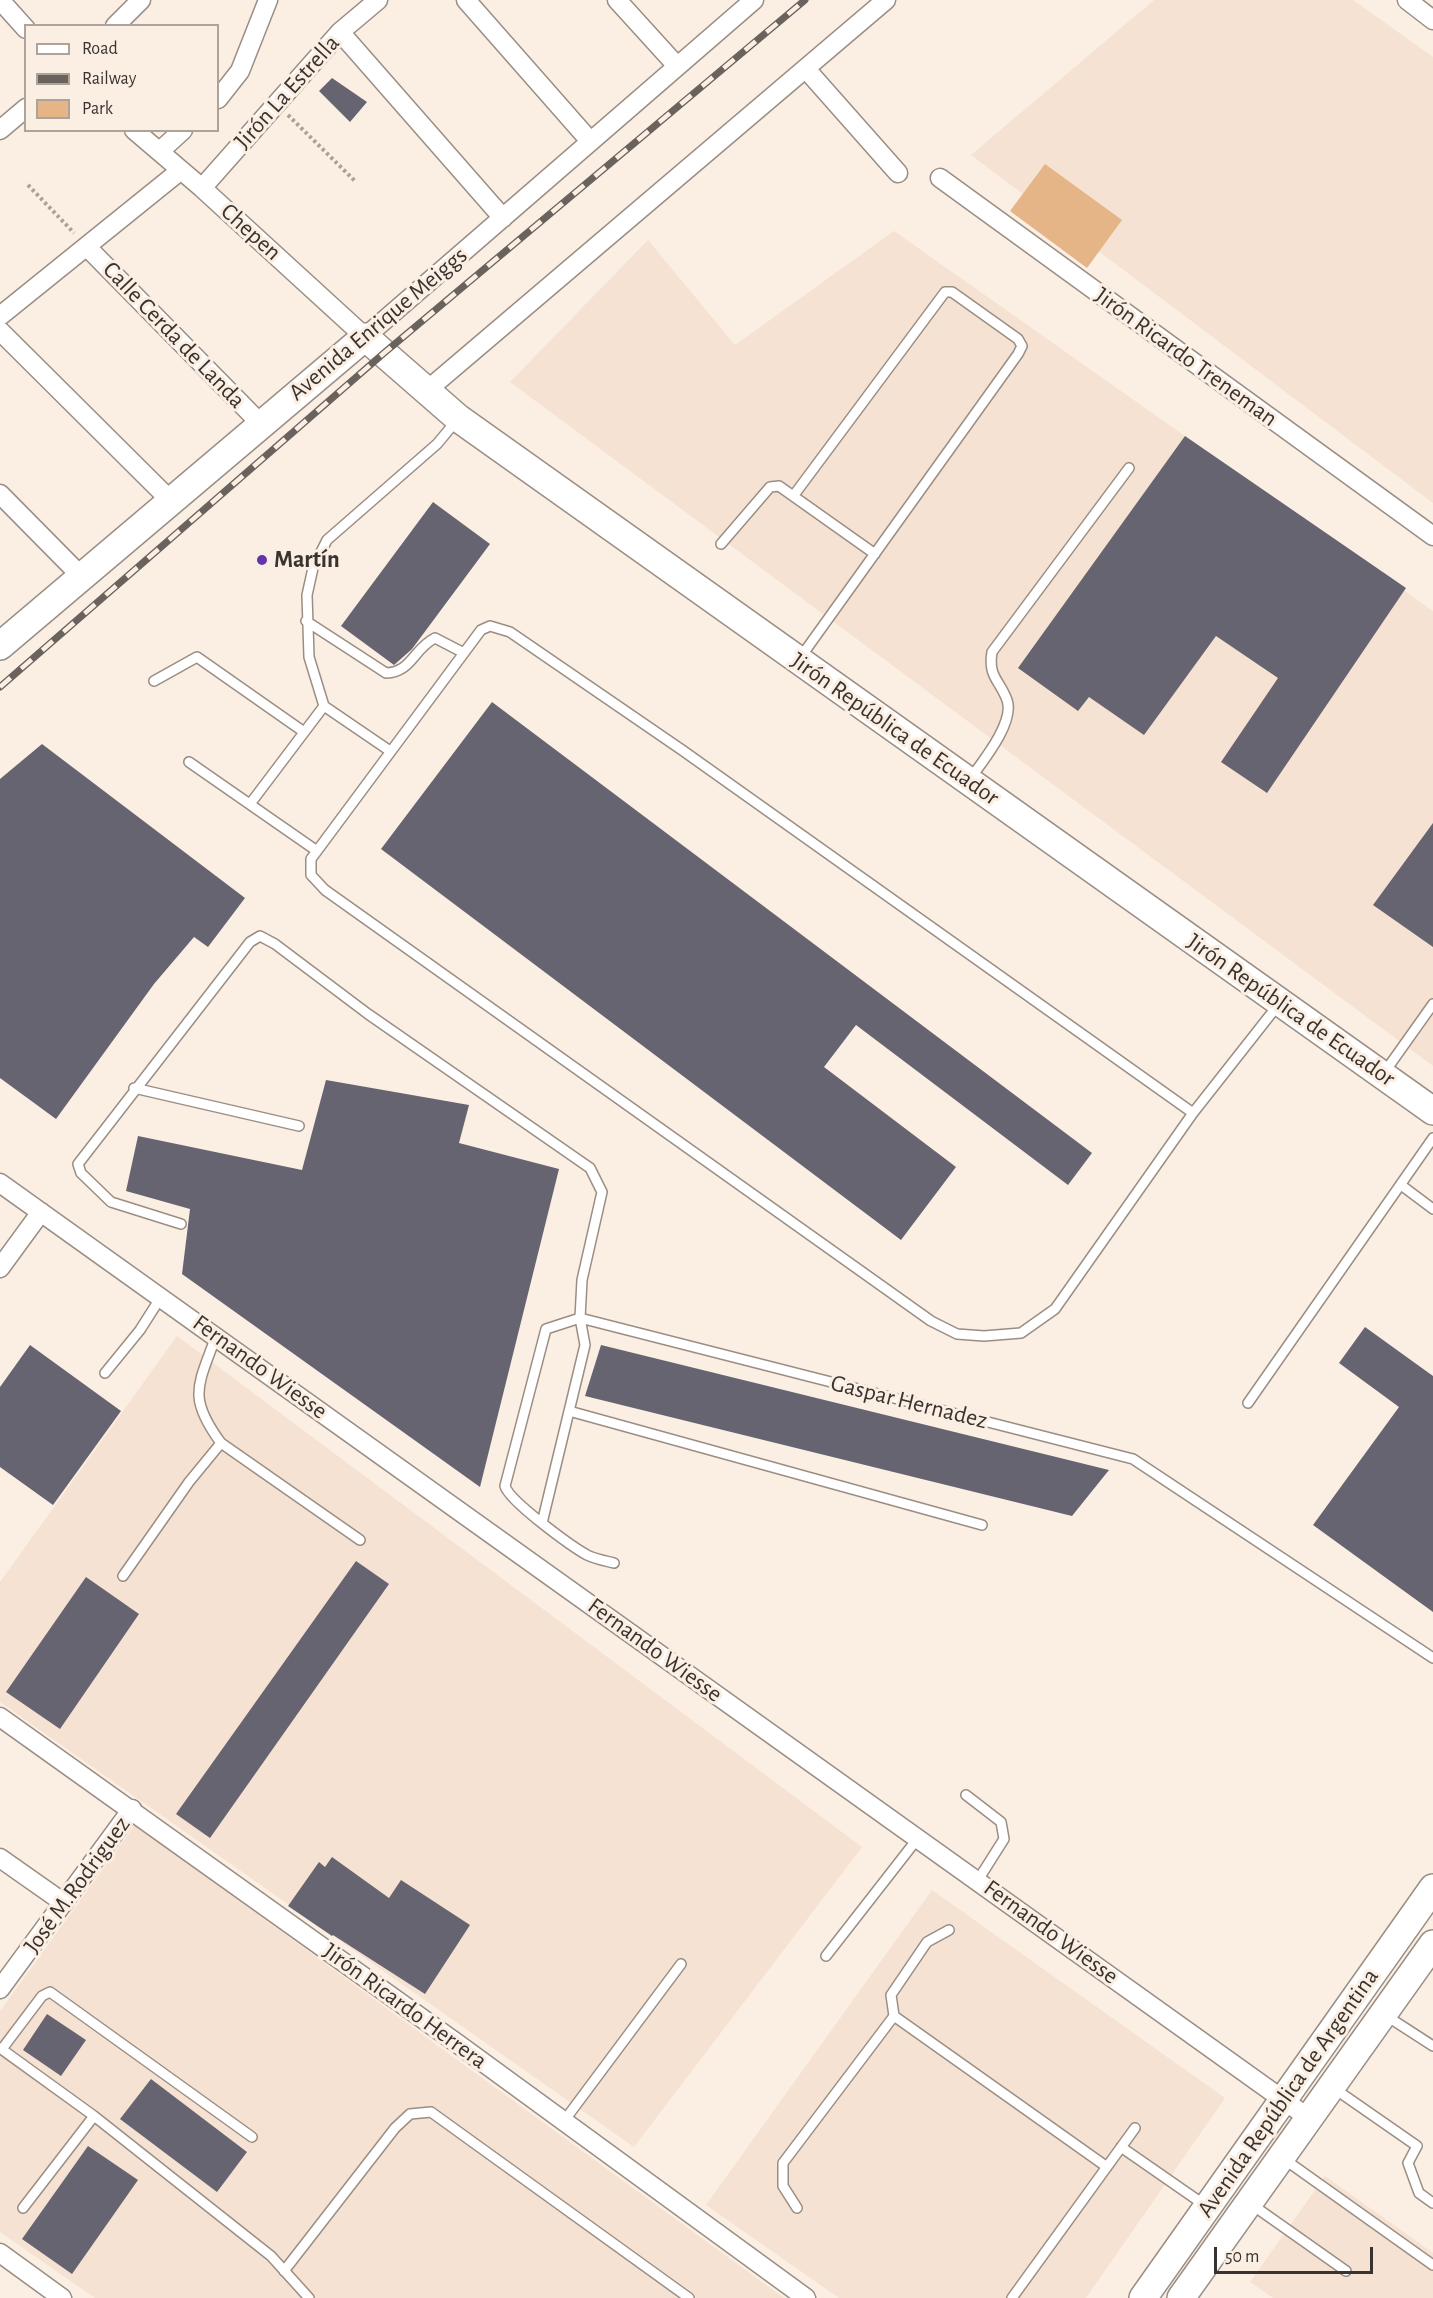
<!DOCTYPE html>
<meta charset="utf-8">
<style>
body{margin:0}
#map{position:relative;width:1433px;height:2298px;overflow:hidden;background:#fbeee3;font-family:"Alegreya Sans",sans-serif}
canvas{display:block}
.legend{position:absolute;left:24px;top:24px;width:195px;height:108px;box-sizing:border-box;background:#fbeee3;border:2px solid #ada39b;margin:0;padding:8px 10px;list-style:none;font-size:18px;color:#38332f}
.legend li{display:flex;align-items:center;gap:12px;height:30px}
.legend b{width:30px;border:2px solid #ada39b}
.scale{position:absolute;left:1214px;top:2247px;width:159px;height:27px;box-sizing:border-box;border:3px solid #38332f;border-top:0;padding-left:8px;font-size:18px;line-height:21px;white-space:nowrap;color:#38332f;-webkit-text-stroke:4px #fbeee3;paint-order:stroke}
</style>
<div id="map">
<canvas width="1433" height="2298"></canvas>
<ul class="legend">
<li><b style="height:8px;background:#fff"></b>Road</li>
<li><b style="height:8px;background:#6a635d"></b>Railway</li>
<li><b style="height:16px;background:#e5b588"></b>Park</li>
</ul>
<div class="scale">50 m</div>
</div>
<script>
const c = document.querySelector('canvas').getContext('2d');
c.lineJoin = 'round';
function fillPath(path, color) {
  c.fillStyle = color;
  c.fill(path, 'evenodd');
}
function strokePath(path, color, width, dash) {
  c.strokeStyle = color;
  c.lineWidth = width;
  c.lineCap = dash ? 'butt' : 'round';
  c.setLineDash(dash || []);
  c.stroke(path);
}
function drawText(font, color, halo, rows, align = 'center') {
  c.font = font + ' "Alegreya Sans",sans-serif';
  c.lineWidth = 6;
  c.setLineDash([]);
  c.textBaseline = 'middle';
  c.strokeStyle = halo;
  c.fillStyle = color;
  for (const [text, x, y, turn = 0] of rows) {
    c.save();
    c.translate(x, y);
    c.rotate((+turn || 0) * Math.PI / 180);
    c.textAlign = isNaN(turn) ? turn : align;
    if (halo) c.strokeText(text, 0, 0);
    c.fillText(text, 0, 0);
    c.restore();
  }
}
fillPath(new Path2D(`
 M1154 0H1353L1433 57V503L971 155Z
 M894 231 1433 611V1066L510 382 648 240 735 345Z
 M177 1336 862 1847 634 2147 0 1702V1582Z
 M135 1825 784 2298H95L0 2232V2011Z
 M932 1890 1225 2098 1086 2298H839L706 2205Z
 M1325 2176 1433 2253V2298H1273L1250 2282Z`), '#f5e2d2');
fillPath(new Path2D(`
 M1045 164 1122 220 1087 268 1010 211Z`), '#e5b588');
fillPath(new Path2D(`
 M332 78 367 102 350 122 319 91Z
 M1185 436 1406 588 1267 793 1221 762 1278 678 1216 636 1144 735 1089 697 1078 711 1018 668Z
 M433 502 490 544 412 649 394 665 341 626Z
 M492 702 1092 1153 1068 1185 856 1025 824 1067 956 1167 901 1240 381 849Z
 M42 744 245 898 208 947 194 937 154 984 56 1119 0 1078V779Z
 M1433 823V947L1373 905Z
 M326 1080 469 1105 459 1143 559 1169 480 1487 182 1274 190 1209 126 1191 138 1136 302 1170Z
 M1365 1327 1433 1376V1612L1313 1525 1399 1407 1339 1363Z
 M30 1345 121 1411 53 1505 0 1467V1387Z
 M601 1345 1109 1470 1072 1516 585 1396Z
 M356 1561 389 1584 210 1838 176 1814Z
 M86 1577 139 1614 60 1729 6 1692Z
 M332 1857 389 1898 401 1880 470 1925 425 1994 333 1935 332 1936 288 1906 319 1862 325 1867Z
 M47 2014 86 2040 61 2076 23 2050Z
 M151 2079 247 2152 217 2192 120 2119Z
 M88 2146 138 2180 72 2274 22 2239Z`), '#676471');
const lane = new Path2D(`
 M794 495 945 292H952L1018 339 1022 346 1018 354 800 658
 M721 544 770 487 779 486 875 554
 M306 621 386 673C412 672 413 649 435 638L464 653
 M154 681 197 657 304 732
 M390 751 324 706 309 657 307 595 313 568 327 540 437 444 457 420
 M189 762 317 851
 M970 779C983 761 1015 722 1007 700 999 679 988 677 992 652L1129 468
 M250 804 324 706
 M1384 1073 1433 1004
 M134 1088 299 1126
 M1193 1113 682 750 510 632 490 626 481 630 311 859V875L325 890 931 1321 957 1334 984 1336 1021 1333 1055 1309 1193 1113 1278 1005
 M1401 1185 1433 1209
 M181 1224 111 1202 81 1173 78 1164 250 942 260 936 275 944 368 1014 590 1168 602 1192 582 1280 580 1318 585 1345 542 1523
 M105 1373 140 1330 161 1297
 M1248 1403 1433 1138
 M569 1411 982 1525
 M221 1443 360 1540
 M614 1563C606 1561 595 1559 587 1555 571 1546 509 1501 505 1486L546 1329 580 1318 1133 1459 1433 1658
 M123 1576 189 1482 221 1443C187 1397 198 1386 216 1336
 M966 1795 1001 1822 1004 1839 978 1880
 M949 1930 927 1942 891 1995 894 2016 1107 2167
 M826 1956 918 1838
 M1385 2015 1433 2046
 M0 2048 94 2116 271 2256 309 2298
 M2 2049 42 1996 50 1992 252 2137
 M1335 2089 1417 2146 1408 2163 1419 2193 1433 2203
 M564 2121 681 1964
 M1121 2147 1206 2206
 M1284 2159 1433 2265
 M1251 2204 1346 2271
 M23 2208 94 2116
 M797 2208 783 2186V2163L894 2016
 M284 2271 395 2128 410 2114 431 2112 689 2298
 M1012 2298 1135 2128`);
const street = new Path2D(`
 M0 0 26 29
 M466 0 590 141
 M617 0 677 66
 M1407 0 1433 20
 M115 26 141 0
 M340 32 503 218
 M806 69 898 173
 M218 99 240 71 268 0
 M0 130 26 108
 M134 130 202 188 365 337 754 0
 M160 151 183 130
 M940 178 1433 536
 M202 188 340 32 378 0
 M87 247 260 423
 M0 316 181 170
 M0 331 170 500
 M425 392 886 0
 M0 494 81 576
 M0 1183 1310 2119
 M0 1268 41 1212
 M0 1717 458 2044 806 2298
 M0 1858 64 1903
 M0 1989 132 1809
 M0 2253 62 2298`);
const secondary = new Path2D(`
 M0 646 365 337 458 418 1433 1111
 M1143 2298 1433 1888
 M1181 2298 1433 1944`);
strokePath(lane, '#9a8e84', 12);
strokePath(street, '#9a8e84', 21);
strokePath(secondary, '#9a8e84', 30);
strokePath(new Path2D(`
 M288 115 356 182
 M28 185 74 233`), '#aaa098', 4, [3, 3]);
strokePath(lane, '#fff', 9);
strokePath(street, '#fff', 18);
strokePath(secondary, '#fff', 27);
const rail = new Path2D(`
 M0 687 384 353 805 0`);
strokePath(rail, '#6a635d', 7);
strokePath(rail, '#fbeee3', 4.5, [14]);
for (const [x, y, r, color] of [
 [262,560,6,"#6533ab"]
]) {
  const dot = new Path2D();
  dot.arc(x, y, r, 0, 2 * Math.PI);
  c.fillStyle = color;
  c.fill(dot);
  strokePath(dot, '#fbeee3', 2);
}
drawText('24px', '#38332f', '#fbeee3', [
 ["Jirón La Estrella",287,92,-48],
 ["Chepen",251,232,42],
 ["Avenida Enrique Meiggs",378,324,-40],
 ["Calle Cerda de Landa",174,335,46],
 ["Jirón Ricardo Treneman",1186,357,36],
 ["Jirón República de Ecuador",895,729,35],
 ["Jirón República de Ecuador",1291,1010,35],
 ["Fernando Wiesse",260,1367,36],
 ["Gaspar Hernadez",909,1402,14],
 ["Fernando Wiesse",655,1650,36],
 ["José M.Rodriguez",77,1885,-54],
 ["Fernando Wiesse",1051,1932,36],
 ["Jirón Ricardo Herrera",405,2006,36],
 ["Avenida República de Argentina",1288,2093,-55]
]);
drawText('bold 24px', '#38332f', '#fbeee3', [
 ["Martín",274,560]
], 'left');
</script>
